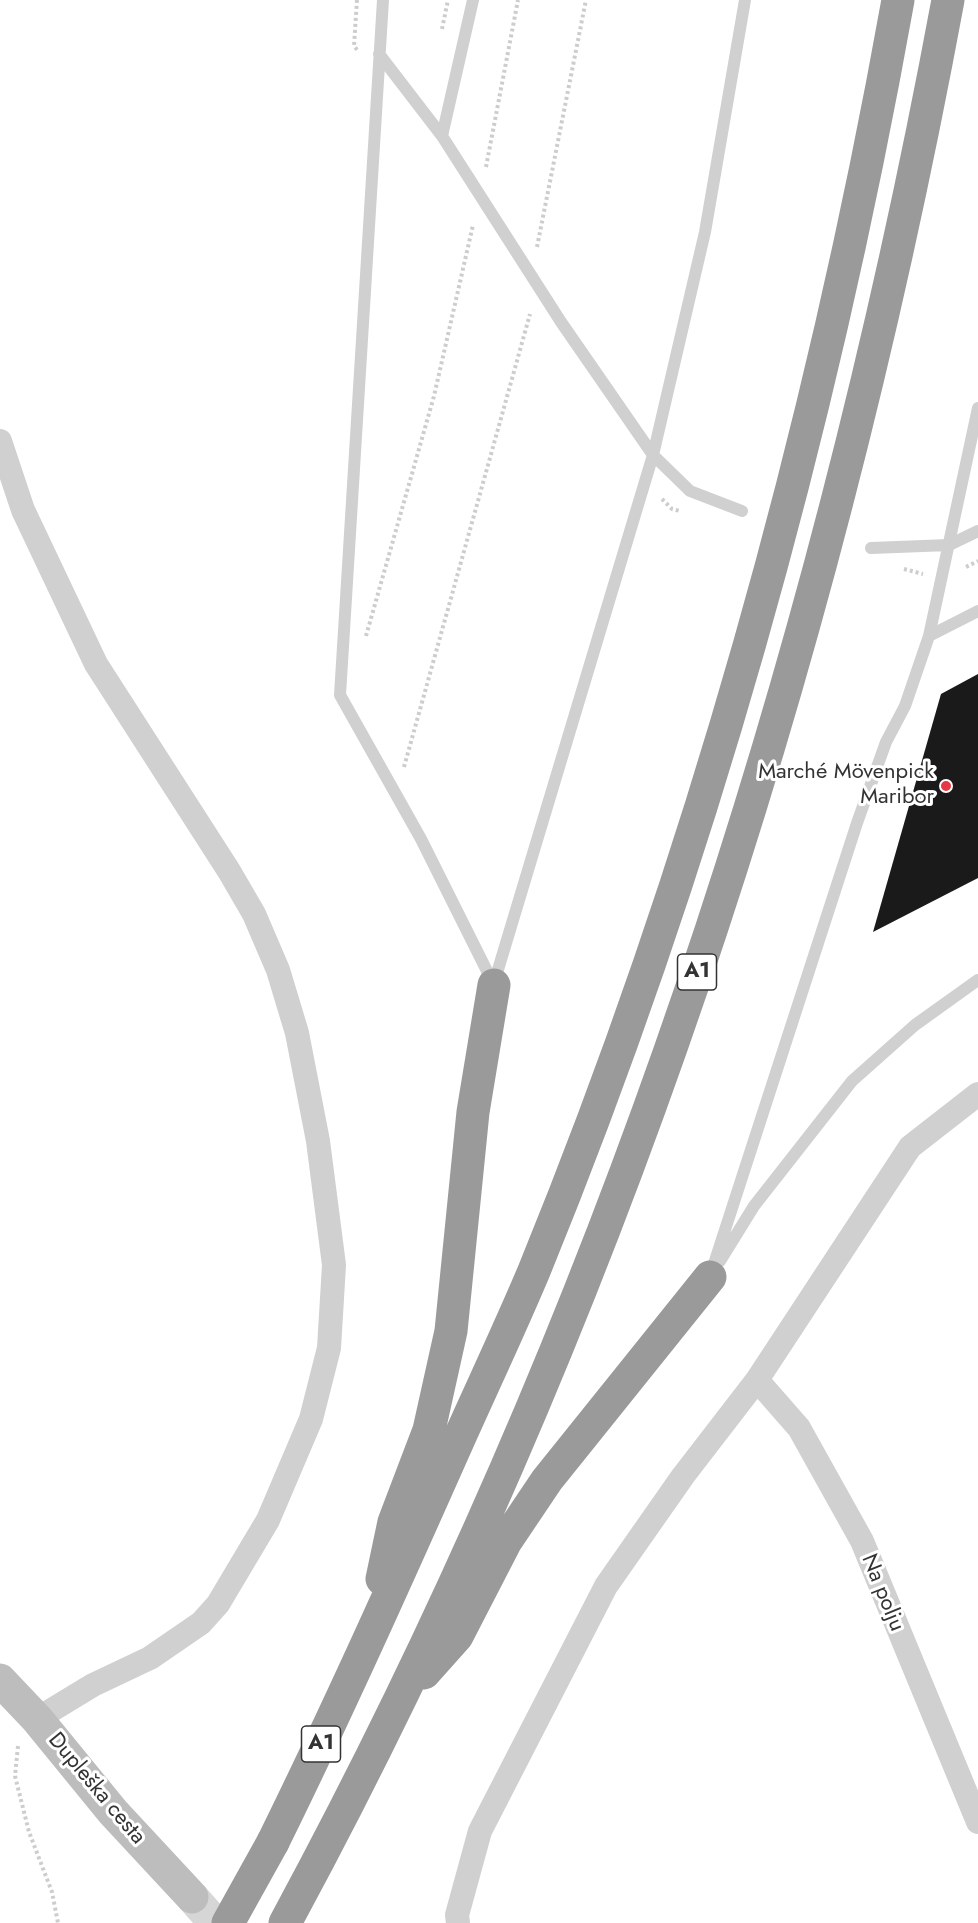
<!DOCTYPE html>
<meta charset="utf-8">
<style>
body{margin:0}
canvas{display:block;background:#fff}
</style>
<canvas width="978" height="1923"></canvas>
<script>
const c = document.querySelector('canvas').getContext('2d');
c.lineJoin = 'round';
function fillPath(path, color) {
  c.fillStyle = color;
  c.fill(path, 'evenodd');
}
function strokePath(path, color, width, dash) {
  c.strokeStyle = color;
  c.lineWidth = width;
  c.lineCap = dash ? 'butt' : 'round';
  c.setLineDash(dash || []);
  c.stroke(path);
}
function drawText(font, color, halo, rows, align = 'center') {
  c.font = font + ' Jost,sans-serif';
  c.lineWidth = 6;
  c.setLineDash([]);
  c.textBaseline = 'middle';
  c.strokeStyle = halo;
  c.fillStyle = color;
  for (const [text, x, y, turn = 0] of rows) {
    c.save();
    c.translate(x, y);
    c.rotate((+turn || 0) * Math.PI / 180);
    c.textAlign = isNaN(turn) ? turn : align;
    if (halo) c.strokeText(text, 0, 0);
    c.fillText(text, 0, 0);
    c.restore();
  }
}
fillPath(new Path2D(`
 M978 674V878L873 932 941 694Z`), '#1a1a1a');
strokePath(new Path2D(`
 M192 1897 215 1923`), '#d6d6d6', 33, [33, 16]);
strokePath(new Path2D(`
 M357 0 354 46 359 52
 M442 29 448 0
 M486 167 518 0
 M537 247 586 0
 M662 499 672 509 680 511
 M966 567 978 561
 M904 569 923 574
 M366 636 434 396 473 225
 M404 767 530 314
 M18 1746 15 1776 29 1832 52 1892 58 1923`), '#cdcdcd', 4, [3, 3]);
strokePath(new Path2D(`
 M383 0 340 695 421 839 493 983
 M473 0 442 136 561 322 653 455 690 491 742 511
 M379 54 442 136
 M871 548 949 545 978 531
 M929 636 978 611
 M494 983 653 455 705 232 745 0
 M720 1261 754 1206 852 1081 915 1025 978 980
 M710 1276 857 823 886 742 905 706 929 636 978 408`), '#d0d0d0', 12);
strokePath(new Path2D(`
 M0 441 23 510 96 664 229 871 254 914 278 970 297 1033 318 1141 334 1265 329 1348 311 1419 268 1520 218 1604 201 1623 150 1658 93 1685 37 1719
 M757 1380 799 1428 862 1541 978 1822
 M458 1923 457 1915 480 1831 606 1586 683 1476 757 1380 910 1147 978 1094`), '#d0d0d0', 24);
strokePath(new Path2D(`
 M0 1680 37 1719 113 1812 192 1897`), '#bdbdbd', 33);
strokePath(new Path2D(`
 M382 1579 394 1522 429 1430 451 1331 473 1112 494 985
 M424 1673 457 1636 506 1541 547 1480 710 1277
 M273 1842C338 1710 398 1576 458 1441 483 1385 510 1328 534 1271 700 865 821 431 898 0
 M285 1923C610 1323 824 669 948 0`), '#9a9a9a', 33);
strokePath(new Path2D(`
 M228 1923 273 1842`), '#9a9a9a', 33);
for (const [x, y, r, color] of [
 [946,786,6,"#e63946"]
]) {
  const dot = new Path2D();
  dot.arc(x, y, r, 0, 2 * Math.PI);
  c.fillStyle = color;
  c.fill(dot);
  strokePath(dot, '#fff', 2);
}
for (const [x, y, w] of [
 [697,972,39],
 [321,1744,39]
]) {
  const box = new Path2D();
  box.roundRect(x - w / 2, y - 18, w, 36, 4.5);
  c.fillStyle = '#fff';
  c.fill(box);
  strokePath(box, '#333', 1.5);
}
drawText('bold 21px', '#333', null, [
 ["A1",697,972],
 ["A1",321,1744]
]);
drawText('22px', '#333', '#fff', [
 ["Marché Mövenpick",934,773],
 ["Maribor",934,798]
], 'right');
drawText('22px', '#333', '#fff', [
 ["Na polju",882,1593,68],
 ["Dupleška cesta",96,1789,50]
]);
</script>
